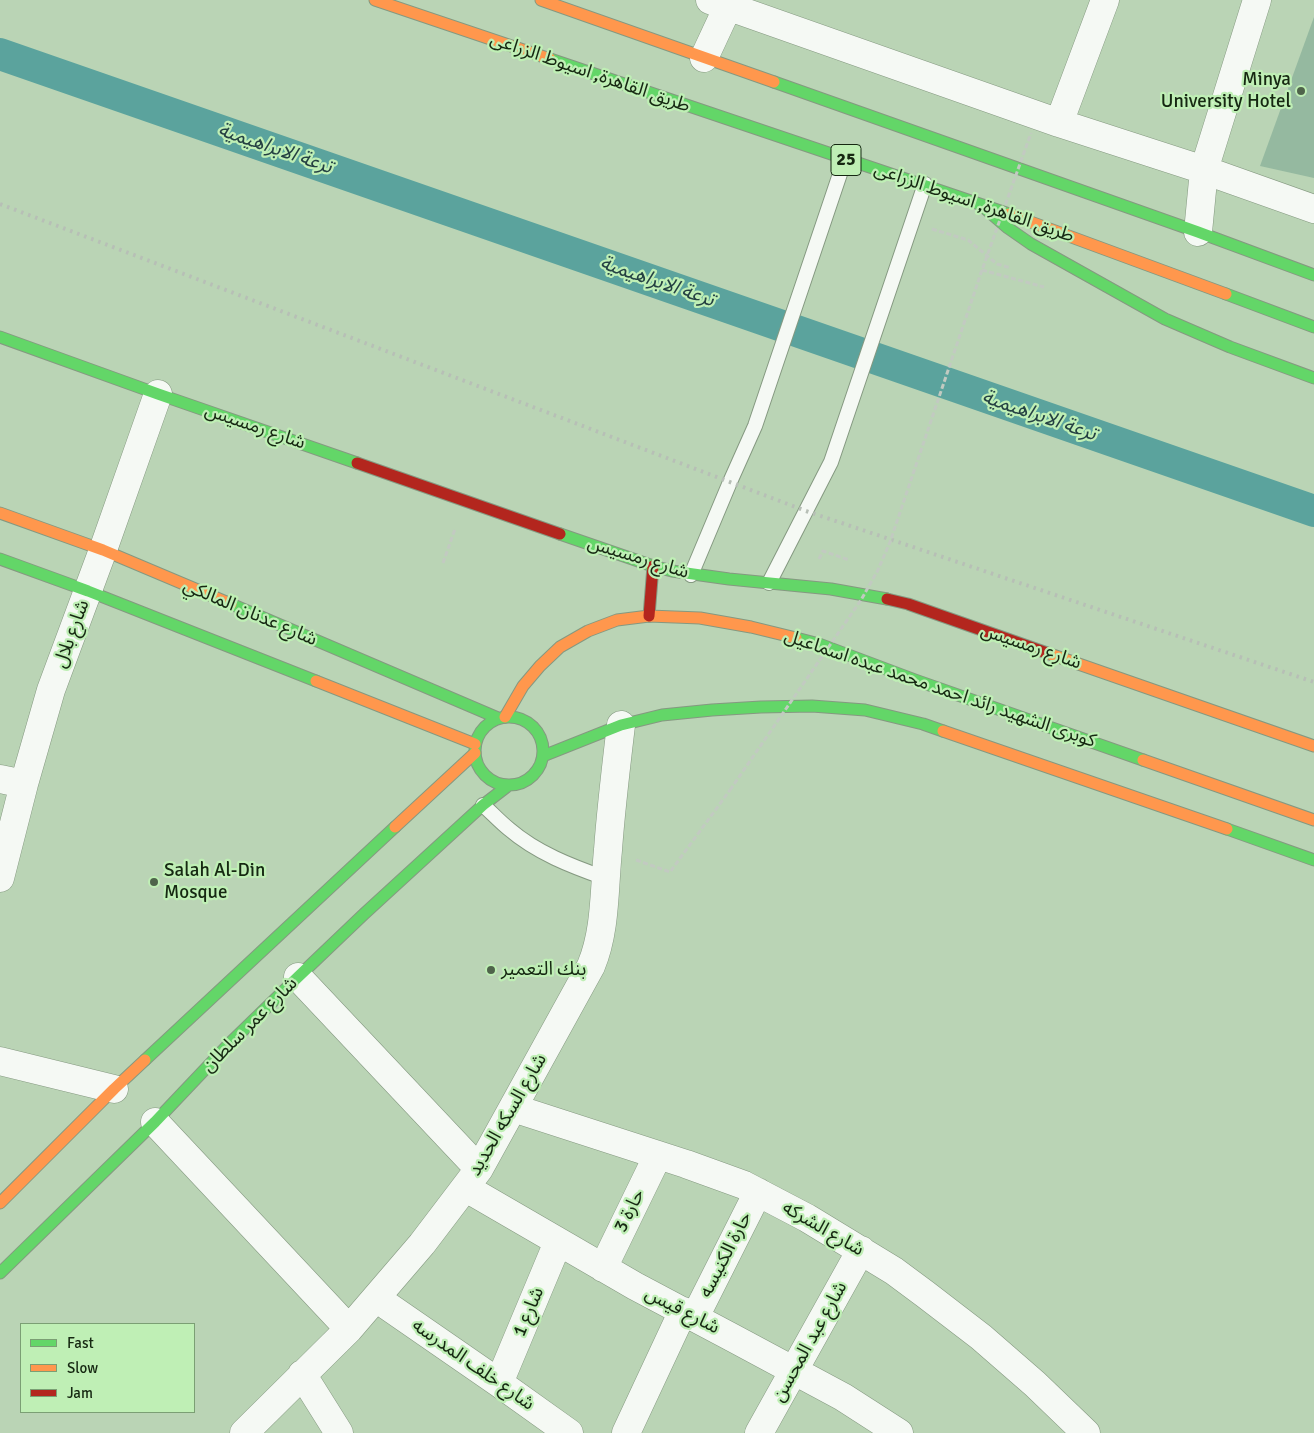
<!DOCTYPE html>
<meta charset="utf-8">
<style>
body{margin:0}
#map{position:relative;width:1314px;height:1433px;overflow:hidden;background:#bad4b5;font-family:Signika,sans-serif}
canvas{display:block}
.legend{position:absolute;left:20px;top:1323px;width:175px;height:90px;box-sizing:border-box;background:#bfefb5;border:1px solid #7b9f74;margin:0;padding:6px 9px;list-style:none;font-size:15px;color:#162812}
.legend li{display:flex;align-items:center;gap:10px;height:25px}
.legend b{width:25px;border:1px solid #7b9f74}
</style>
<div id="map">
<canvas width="1314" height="1433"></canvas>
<ul class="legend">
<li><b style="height:6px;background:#63d668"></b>Fast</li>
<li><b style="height:6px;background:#ff974d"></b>Slow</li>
<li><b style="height:6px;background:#b3261e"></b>Jam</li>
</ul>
</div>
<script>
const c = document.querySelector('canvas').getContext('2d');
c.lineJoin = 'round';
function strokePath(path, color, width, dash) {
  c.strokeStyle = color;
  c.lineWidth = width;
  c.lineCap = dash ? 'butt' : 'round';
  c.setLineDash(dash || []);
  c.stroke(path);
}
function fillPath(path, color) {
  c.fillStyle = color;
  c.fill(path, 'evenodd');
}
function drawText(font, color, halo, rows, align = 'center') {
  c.font = font + ' Signika,"Noto Sans Arabic",sans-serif';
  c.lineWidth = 4.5;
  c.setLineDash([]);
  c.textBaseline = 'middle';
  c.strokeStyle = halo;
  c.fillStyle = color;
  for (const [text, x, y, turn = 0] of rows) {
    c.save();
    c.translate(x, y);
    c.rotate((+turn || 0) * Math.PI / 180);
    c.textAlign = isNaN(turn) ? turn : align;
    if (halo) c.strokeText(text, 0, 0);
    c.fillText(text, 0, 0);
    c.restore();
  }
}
strokePath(new Path2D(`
 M0 54 1314 511`), '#5ba39d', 32);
fillPath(new Path2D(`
 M1314 17V178L1260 166Z`), '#95b9a0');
const lane = new Path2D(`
 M691 575 730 482 755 426 845 159
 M769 583 831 462 925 184
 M483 805C492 813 500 822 509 829 537 853 571 866 605 878`);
const street = new Path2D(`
 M710 0 1059 123 1204 170 1314 209
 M704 58 731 0
 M1059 123 1105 0
 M1198 232 1204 170 1257 0
 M0 779 24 784
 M0 878 24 784 51 690 103 550 158 394
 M298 977 479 1169
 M0 1061 114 1089
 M513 1108 686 1164 744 1185 807 1218 894 1271 925 1294 981 1337 1035 1384 1086 1433
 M155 1122 349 1329
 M466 1188 635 1286 733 1338 843 1397 899 1433
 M603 1268 658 1155
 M376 1298 499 1383 569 1433
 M695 1317 758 1192
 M302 1374 339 1433
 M499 1383 558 1242
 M244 1433 349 1329 422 1244 479 1169 591 966C606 930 604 889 608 850 611 808 616 767 621 725
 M626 1433 683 1311
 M759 1433 861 1250`);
const fast = new Path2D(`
 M550 59 1009 214
 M774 82 1198 232 1314 275
 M980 204 1008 228 1031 244 1165 319 1230 347 1314 378
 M1226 294 1314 327
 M0 337 158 394 357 463
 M560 534 653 566 672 571 729 579 831 589 887 599
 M0 559 88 591 316 681
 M231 604 498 718
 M796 638 819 644 915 680 1143 760
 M475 751a34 34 0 1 1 68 0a34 34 0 1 1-68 0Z
 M543 756 621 725 662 715 712 710 761 707 812 706 865 710 923 724 943 731
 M1227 829 1314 860
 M145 1060 395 827
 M0 1273 155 1122 228 1045 298 977 364 914 483 805 509 785`);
const slow = new Path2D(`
 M375 0 550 59
 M541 0 774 82
 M1009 214 1226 294
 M0 513 103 550 231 604
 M1047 653 1314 746
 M316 681 475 744
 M505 717 523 686 540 666 560 647 588 631 617 620 649 616 700 618 751 627 796 638
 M943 731 1227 829
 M1143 760 1314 820
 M395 827 475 753
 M0 1203 114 1089 145 1060`);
const jam = new Path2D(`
 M357 463 560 534
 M887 599 908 604 1047 653
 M649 616 653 566`);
strokePath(lane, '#859981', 16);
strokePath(street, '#859981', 29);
strokePath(fast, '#859981', 13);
strokePath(slow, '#859981', 13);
strokePath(jam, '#859981', 13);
strokePath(new Path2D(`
 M932 229 968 240 997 264 1011 268
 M982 270 1044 287
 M819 559 823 551 849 560
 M443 563 455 529
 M636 860 670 872 730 790`), '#c2cac1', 3, [5, 2.5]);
strokePath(lane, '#f5f9f4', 14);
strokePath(street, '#f5f9f4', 28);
strokePath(fast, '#63d668', 11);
strokePath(slow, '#ff974d', 11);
strokePath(jam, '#b3261e', 11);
strokePath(new Path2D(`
 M0 204 806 511 1314 682`), '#b7bfb6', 4, [2.5, 5]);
strokePath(new Path2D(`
 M730 790 861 600 878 570 890 542 982 270 1031 133`), '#c2cac1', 3, [5, 2.5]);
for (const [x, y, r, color] of [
 [1301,91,5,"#4f644b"],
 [154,882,5,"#4f644b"],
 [491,970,5,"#4f644b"]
]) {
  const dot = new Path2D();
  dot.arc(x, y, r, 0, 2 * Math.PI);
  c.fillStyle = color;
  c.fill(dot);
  strokePath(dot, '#bfefb5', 2);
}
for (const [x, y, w] of [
 [846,160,30]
]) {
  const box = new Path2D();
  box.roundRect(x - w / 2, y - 15.5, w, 31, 4);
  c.fillStyle = '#bfefb5';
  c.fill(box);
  strokePath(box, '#162812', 1);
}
drawText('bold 18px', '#162812', null, [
 ["25",846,160]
]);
drawText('19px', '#162812', '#bfefb5', [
 ["طريق القاهرة, اسيوط الزراعى",590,73,19],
 ["طريق القاهرة, اسيوط الزراعى",974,203,19],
 ["شارع رمسيس",255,427,19],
 ["شارع رمسيس",638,558,17],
 ["شارع عدنان المالكي",250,613,23],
 ["شارع بلال",72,634,-70],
 ["شارع رمسيس",1031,647,19],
 ["كوبرى الشهيد رائد احمد محمد عبده اسماعيل",940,689,19],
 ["شارع عمر سلطان",250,1025,-45],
 ["شارع السكه الحديد",508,1115,-60],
 ["حارة 3",630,1211,-64],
 ["شارع الشركه",823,1229,30],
 ["حارة الكنيسه",726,1255,-63],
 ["شارع قيس",682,1311,27],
 ["شارع 1",529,1312,-67],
 ["شارع عبد المحسن",810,1342,-61],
 ["شارع خلف المدرسه",473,1365,35]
]);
drawText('19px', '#162812', '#bfefb5', [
 ["Minya",1291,80,"right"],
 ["University Hotel",1291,102,"right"],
 ["Salah Al-Din",164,871],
 ["Mosque",164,893],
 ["بنك التعمير",501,970]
], 'left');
drawText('italic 20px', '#254143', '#bfefb5', [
 ["ترعة الابراهيمية",275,149,19],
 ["ترعة الابراهيمية",657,282,19],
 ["ترعة الابراهيمية",1039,416,19]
]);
</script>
